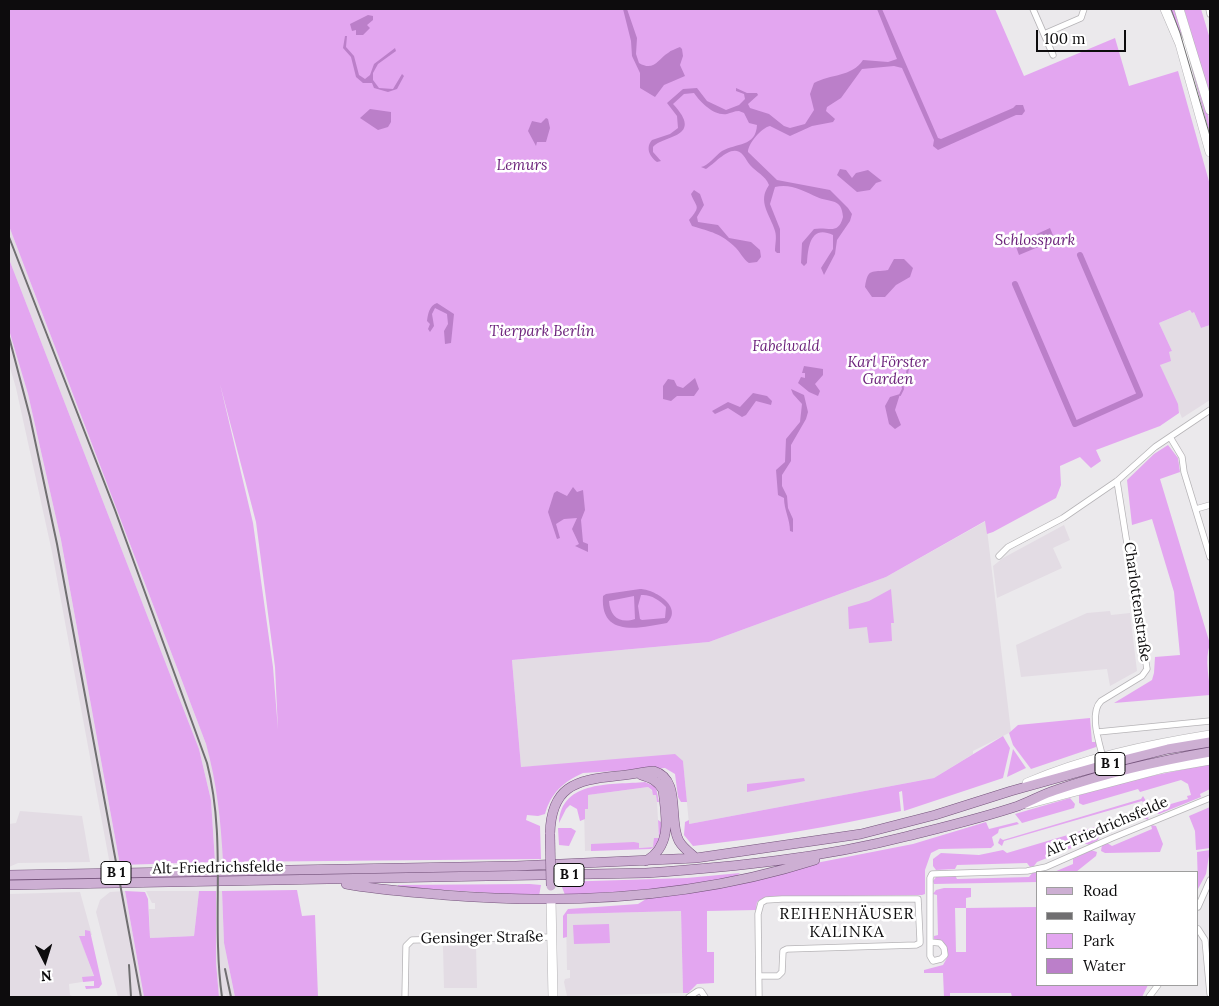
<!DOCTYPE html>
<meta charset="utf-8">
<style>
body{margin:0}
#map{position:relative;width:1219px;height:1006px;overflow:hidden;background:#ebe9ec;font-family:Lora,serif}
canvas{display:block}
.frame{position:absolute;inset:0;border:10px solid #0d0c0d;pointer-events:none}
.legend{position:absolute;left:1036px;top:871px;width:162px;height:115px;box-sizing:border-box;background:#fff;border:1px solid #9e9e9e;margin:0;padding:6px 9px;list-style:none;font-size:15px;color:#0d0c0d}
.legend li{display:flex;align-items:center;gap:10px;height:25px}
.legend b{width:25px;border:1px solid #9e9e9e}
.north{position:absolute;left:20px;top:936px;width:50px;height:50px;-webkit-text-stroke:4px #fff;paint-order:stroke;rotate:175deg;font-size:14px;font-weight:700;line-height:20px;text-align:center;color:#0d0c0d}
.north::after{content:'';display:block;margin:auto;width:18px;height:22px;background:#0d0c0d;clip-path:polygon(50% 0,100% 100%,50% 72%,0 100%)}
.scale{position:absolute;left:1036px;top:30px;width:90px;height:22px;box-sizing:border-box;border:2px solid #0d0c0d;border-top:0;padding-left:6px;font-size:15px;line-height:18px;white-space:nowrap;color:#0d0c0d;-webkit-text-stroke:4px #fff;paint-order:stroke}
</style>
<div id="map">
<canvas width="1219" height="1006"></canvas>
<div class="frame"></div>
<ul class="legend">
<li><b style="height:6px;background:#cdafd3"></b>Road</li>
<li><b style="height:6px;background:#706f71"></b>Railway</li>
<li><b style="height:14px;background:#e3a6f0"></b>Park</li>
<li><b style="height:14px;background:#bb7fc9"></b>Water</li>
</ul>
<div class="north">N</div>
<div class="scale">100 m</div>
</div>
<script>
const c = document.querySelector('canvas').getContext('2d');
c.lineJoin = 'round';
function fillPath(path, color) {
  c.fillStyle = color;
  c.fill(path, 'evenodd');
}
function strokePath(path, color, width, dash) {
  c.strokeStyle = color;
  c.lineWidth = width;
  c.lineCap = dash ? 'butt' : 'round';
  c.setLineDash(dash || []);
  c.stroke(path);
}
function drawText(font, color, halo, rows, align = 'center') {
  c.font = font + ' Lora,serif';
  c.lineWidth = 5;
  c.setLineDash([]);
  c.textBaseline = 'middle';
  c.strokeStyle = halo;
  c.fillStyle = color;
  for (const [text, x, y, turn = 0] of rows) {
    c.save();
    c.translate(x, y);
    c.rotate((+turn || 0) * Math.PI / 180);
    c.textAlign = isNaN(turn) ? turn : align;
    if (halo) c.strokeText(text, 0, 0);
    c.fillText(text, 0, 0);
    c.restore();
  }
}
fillPath(new Path2D(`
 M9 226 206 744 215 774 222 826 223 862H215L211 800 199 749 9 259Z
 M1190 310 1194 312 1201 328 1210 325V400L1182 418 1160 365 1169 358V352L1172 351 1159 323Z
 M9 330 28 394 61 540 120 865H110L52 552 16 388 9 364Z
 M986 521 1011 732 973 751V754L934 778 689 824 683 761 521 767 512 660 709 642 886 577Z
 M1064 525 1070 540 1053 548 1062 568 997 598 993 566 1003 558Z
 M1110 611 1111 615 1130 613 1137 671 1110 686 1107 669 1021 677 1016 645 1087 613Z
 M648 787 656 795 657 802 659 838 653 847 585 851 584 809H588L587 795Z
 M20 811 82 816 90 862 18 863 9 867V824L16 823Z
 M125 891 144 997H118L96 912 100 900 110 892Z
 M146 891H199L194 936 150 938 149 909H155V903H152Z
 M216 891H222L224 943 235 997H228L224 993 225 997H219L216 962Z
 M80 892 92 935 80 937 95 980 69 984 70 995 74 997H9V894Z
 M681 911 683 993 567 996 564 982 565 979 570 978V970H567L566 914Z
 M476 945 477 988H444L443 946Z`), '#e3dce4');
fillPath(new Path2D(`
 M9 9H995L1024 76 1115 38 1129 86 1178 71 1210 185V325L1201 328 1194 312 1192 313 1190 310 1159 323 1172 351 1169 352 1171 361 1160 365 1178 404 1179 413 1160 426 1096 450 1101 461 1091 468 1080 457 1060 466 1061 485 1056 498 993 532 987 534 985 521 886 577 709 642 512 660 521 767 675 754 683 761 687 802H681L678 797 675 774 665 768 583 773C563 782 551 793 545 814L538 816 527 815 526 820 540 826 541 859 223 862C221 822 217 783 206 744L9 226ZM220 384 256 522 275 667 278 730 273 667 253 523Z
 M1168 9H1177C1192 48 1210 99 1210 141Z
 M1184 9H1201L1210 39V98Z
 M9 259 199 749 211 800 215 862 120 865 61 540 28 394 9 330Z
 M1168 445 1178 458 1180 472 1160 479 1210 644C1204 661 1210 678 1210 695L1114 703 1152 680 1154 673 1155 657 1180 655 1174 592 1152 519 1132 525 1127 480 1154 454Z
 M891 589 894 623H891L892 641 869 643 867 627 849 629 848 607 869 601Z
 M1090 718 1092 742H1096V747L1031 769 1013 745 1009 733 1018 725Z
 M1003 736 1010 748 1003 778 904 811 902 791 899 792 901 811C832 827 763 838 693 846L684 835 685 822 689 820V824L934 778Z
 M1013 749 1026 768 1007 777Z
 M1210 764V789L1200 794 1201 797 1159 814 1154 812 1155 805 1157 808 1188 799 1187 796 1191 795 1188 784 1181 780 1140 792 1138 789 1083 805 1079 803V795L1132 780Z
 M804 778 805 781 747 792V784Z
 M645 782 656 787 659 802H657L656 795H653L652 790 648 787 588 795V809H585V819L580 821 577 809 570 805 566 809 559 823C561 779 614 785 645 782Z
 M1143 796 1146 801 1144 804 1142 801 1004 841 1002 846 998 843 1000 838 1003 840 1141 799Z
 M1070 798 1075 804 1074 808 1022 823 1015 814Z
 M1210 807V848L1196 850 1195 831 1189 816Z
 M1145 809 1149 812 1148 820 1142 817 1099 835 1098 840 1089 845 1084 843 1037 862 1034 866 1030 867 1027 863 957 865 955 869 936 870 933 866V859L941 853 979 855 1003 850 1007 853 1145 812Z
 M658 820 661 822C662 833 661 843 651 849L591 851V844L634 842 639 843V848L653 847 654 838H659Z
 M986 822 989 829 1017 822 1019 824 999 829 998 833 992 837 994 845 991 848 939 849 931 853 925 870V894L922 895 766 897 757 902 756 910 707 911V952H714V983L697 984 688 993H683L681 911 567 914V937L563 938V916L568 909 638 904 651 896 753 878 821 862 913 844Z
 M1151 825 1156 826 1163 844 1160 852 1105 853 1101 851 1102 845 1107 843 1112 846 1152 829Z
 M558 828H571L576 831 569 846 559 845Z
 M1091 850 1097 852 1096 856 1076 872H1054L1073 864V859Z
 M1210 850 1206 874 1198 889 1197 852Z
 M1033 872 1037 873 1038 882 934 884 933 881 936 877 955 875 957 879 1029 877Z
 M740 873C730 886 590 894 565 895L560 882 687 878Z
 M253 875V877L9 882V880Z
 M530 884 541 885 539 896 398 887V885Z
 M944 888H971V897L966 898V908L1038 907V985H1148L1142 997H1012L1011 993H950V997H944L943 973H924V970L943 965 948 956 946 948 934 940V936L938 935 937 895 933 894 936 890ZM955 908H966V952H956Z
 M297 890 302 916 315 915 318 997H235L224 943 222 891Z
 M125 891 145 892 148 899 150 938 194 936 199 891H216V962L219 997H144Z
 M609 924 610 943 574 944 573 925Z
 M85 930 90 931 102 984 99 988 86 989 85 986H94V981L83 982 82 977 94 976 79 936H85Z`), '#e3a6f0');
fillPath(new Path2D(`
 M623 9H627L637 38 636 54 639 63C654 72 658 59 668 53 671 50 676 49 680 47L682 49 683 56 680 65 685 76 664 85 655 97 640 88V73L632 56 631 41Z
 M877 9H882L938 138 941 139 1013 108 1016 105H1023L1025 111 1022 115H1016L938 150 933 146 934 140 902 68 894 66 862 69 841 98 827 107 826 111 835 119 833 122 812 126 790 136 770 126C761 128 748 144 748 152L777 180 830 190 848 208 852 214 850 221 837 240 835 254 824 275 821 268 833 249V235C810 224 808 248 807 263L804 266 801 263 802 243 814 229C828 226 838 236 843 217 842 197 829 203 817 197 804 191 790 183 775 187L770 204 780 229V253H777L775 251C775 244 777 238 775 231 770 214 757 202 769 185 765 175 757 173 750 165 747 162 746 158 743 155 732 142 716 163 706 169L701 167C708 166 715 156 722 151 736 143 756 147 757 125L749 123 744 113 739 111C734 111 731 113 727 114 714 116 701 103 694 93L684 94 673 104C705 138 663 135 653 147V152L661 161 657 162C650 157 645 148 652 140L670 134 678 128 677 116 667 103 683 89 697 88 707 101 726 110 739 105 745 99 744 94 736 91V88L747 93H757L758 95 748 104 750 108 769 114 784 126 790 128 805 124 814 110 810 94 814 83C830 74 852 77 863 60L888 62 897 59Z
 M368 15 373 16V20L367 25 370 28 363 35H356V30L352 31 350 24Z
 M345 36H347L346 47 354 56 359 75 365 79 370 75 374 64 395 48 396 51 378 64 373 73V80L379 88 393 89 402 74 404 76 397 89 388 92 374 88 372 83H363L356 77 351 57 343 48Z
 M370 109 391 112V122L388 127 378 130 360 118Z
 M546 118 548 119 550 128 546 142H537L536 146 528 131 532 121 541 123Z
 M840 169 846 170 852 178 856 173 868 170 882 181 876 183 870 190 857 192 837 175Z
 M694 190 700 194 704 205 697 217 698 222 718 225 729 238 751 242 760 250 761 257 757 262 749 263C743 259 741 253 736 248 721 233 711 232 692 226L689 220C702 205 696 208 691 194Z
 M1050 228 1055 240 1019 255 1015 244Z
 M894 259H904L913 268 910 277 896 285 885 297H872L865 287C868 267 872 273 888 270Z
 M437 303 454 314 451 343 445 344 444 331 448 324 447 314 435 308 432 314 434 326 430 332 428 329 430 324 427 321C428 314 429 306 437 303Z
 M804 366 823 369V375L815 384 820 391 818 396 809 392 798 383 801 377 805 378V373H802Z
 M695 378 699 389 694 396H677L671 401 663 399V386L668 379 674 380 677 386 683 388Z
 M791 389 804 395 808 412 806 419 791 445V461L782 475V486L787 496 788 508 793 519V532L790 531C790 519 784 510 784 498L778 495 776 470 785 462 786 439 800 422 802 404 793 394Z
 M753 393 767 396 772 401 771 405 756 401 746 415 742 417 728 408 715 414 712 411 728 402 740 407Z
 M900 394 895 410 901 425 895 429 889 424 885 406 890 397Z
 M573 487 577 492 583 490 585 510 581 520 583 542 588 544V552L575 546 579 544 572 529 577 518 564 519 556 524 560 538 557 539 548 512 554 493 557 491 567 496Z
 M640 589C654 589 684 607 667 623 640 628 600 638 603 596L606 594ZM641 595C650 594 660 600 666 607L665 618 642 620 640 619 638 606ZM634 596 635 619C620 624 610 617 609 601Z`), '#bb7fc9');
strokePath(new Path2D(`
 M878 376H889L902 367 908 368 906 379 902 383 903 389 900 395`), '#bb7fc9', 2);
strokePath(new Path2D(`
 M1015 284 1075 424 1140 395 1080 255`), '#bb7fc9', 6);
const street = new Path2D(`
 M1033 9 1053 55
 M1209 9 1210 14
 M1044 34 1081 18 1084 9
 M1170 437 1182 457 1184 472 1210 557
 M1196 509 1210 505
 M999 556 1008 547 1063 518 1117 481 1155 447 1210 410
 M1098 732 1210 721
 M1103 758C1099 742 1089 713 1101 701L1142 676 1147 669 1117 481
 M1198 907 1210 880
 M1198 929 1205 940 1210 994
 M930 942 940 943 944 948 945 955 941 959 933 961 930 956V878L932 874 1027 871 1046 867 1112 838 1210 798
 M759 976H778L782 972 783 951 787 949 916 945 920 943V939L918 899H782L766 900 761 903 758 914 759 997
 M405 997 406 946 412 940 552 937
 M689 997 698 991H701L705 997
 M1149 997 1158 985`);
const secondary = new Path2D(`
 M1165 9 1180 44 1210 152
 M1179 9 1210 110
 M1027 783C1085 758 1148 745 1210 735
 M1027 804 1164 768 1210 760
 M551 900 553 997`);
const primary = new Path2D(`
 M641 775C651 778 658 781 663 790 666 816 673 845 646 861
 M550 834C551 787 575 780 616 776 629 775 642 772 654 771 682 779 668 821 679 841 683 848 690 853 696 858
 M9 875 516 866 696 858 861 834 935 815 1011 791 1104 765 1168 749 1210 742
 M346 884C378 890 411 892 444 895 568 905 696 898 815 860
 M9 885 646 873C734 867 822 858 908 836 944 827 982 818 1018 806 1031 801 1043 794 1056 790 1106 773 1158 761 1210 752`);
strokePath(street, '#b6b4b7', 7);
strokePath(secondary, '#b6b4b7', 10);
strokePath(primary, '#74537b', 10);
strokePath(street, '#fff', 5.5);
strokePath(secondary, '#fff', 9);
strokePath(primary, '#cdafd3', 9);
strokePath(new Path2D(`
 M1171 9 1180 33 1210 136`), '#706f71', 1);
strokePath(new Path2D(`
 M9 237 115 510 207 763C227 841 211 919 222 997
 M9 337 30 417 57 544 141 997
 M129 965 131 997
 M225 969 231 997`), '#706f71', 2);
const primaryBridge = new Path2D(`
 M550 834 551 886`);
strokePath(primaryBridge, '#74537b', 10, []);
strokePath(primaryBridge, '#cdafd3', 9);
for (const [x, y, w] of [
 [1110,764,30],
 [116,873,30],
 [569,875,30]
]) {
  const box = new Path2D();
  box.roundRect(x - w / 2, y - 11.5, w, 23, 4);
  c.fillStyle = '#fff';
  c.fill(box);
  strokePath(box, '#0d0c0d', 1);
}
drawText('bold 14px', '#0d0c0d', null, [
 ["B 1",1110,764],
 ["B 1",116,873],
 ["B 1",569,875]
]);
drawText('italic 15px', '#6c227b', '#fff', [
 ["Lemurs",522,166],
 ["Schlosspark",1035,241],
 ["Tierpark Berlin",542,332],
 ["Fabelwald",786,347],
 ["Karl Förster",888,363],
 ["Garden",888,380]
]);
drawText('15px', '#0d0c0d', '#fff', [
 ["Charlottenstraße",1137,602,82],
 ["Alt-Friedrichsfelde",1107,827,-23],
 ["Alt-Friedrichsfelde",218,868,-1],
 ["Gensinger Straße",482,938,-1]
]);
c.letterSpacing = '1px';
drawText('16px', '#0d0c0d', '#fff', [
 ["REIHENHÄUSER",847,914],
 ["KALINKA",847,932]
]);
c.letterSpacing = '0px';
</script>
